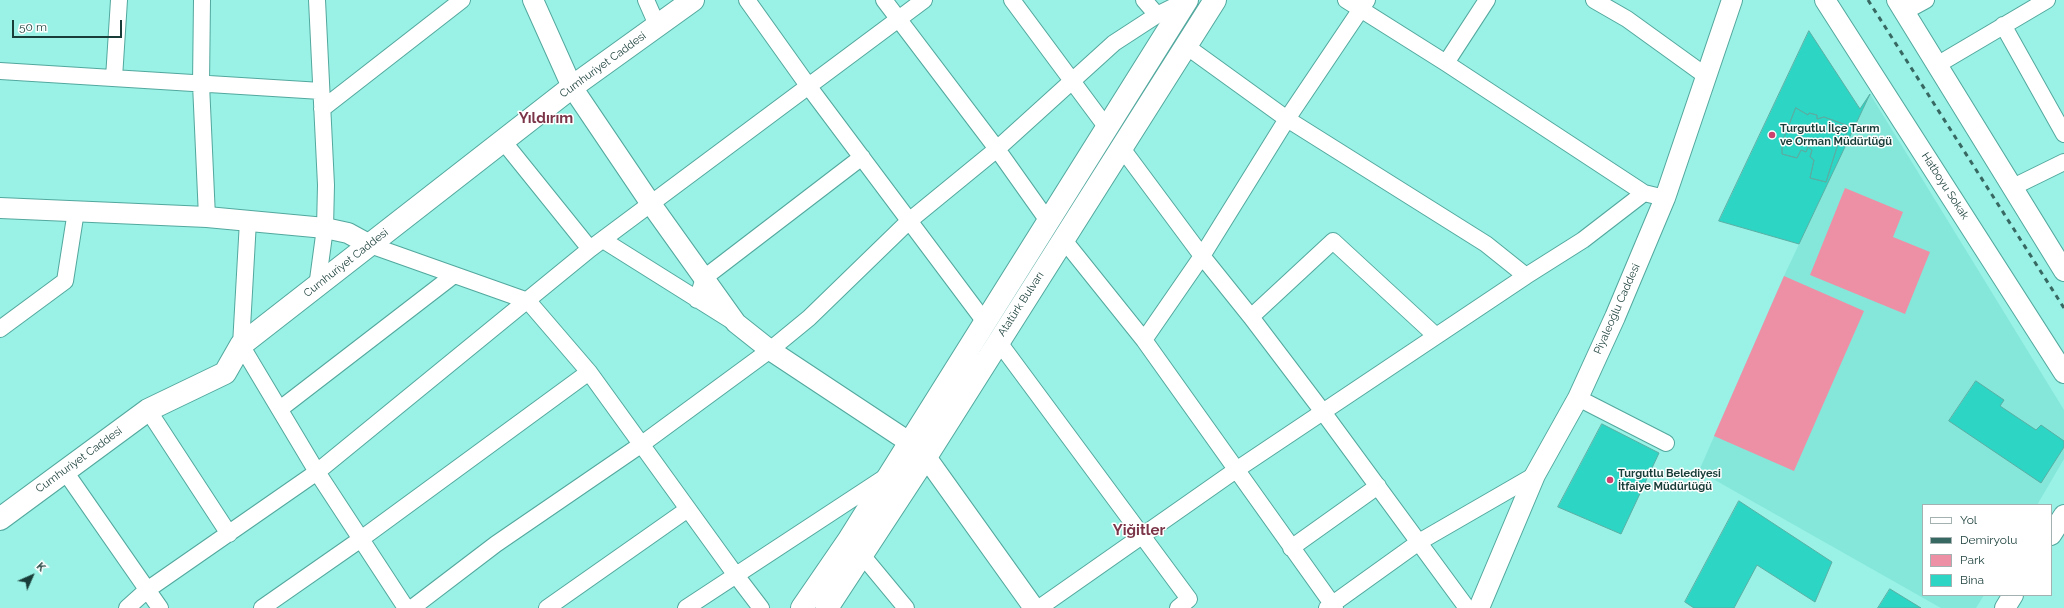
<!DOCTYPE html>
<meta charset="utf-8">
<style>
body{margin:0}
#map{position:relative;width:2064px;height:608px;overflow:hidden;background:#9af1e5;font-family:Raleway,sans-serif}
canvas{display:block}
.legend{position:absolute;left:1922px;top:504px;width:130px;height:92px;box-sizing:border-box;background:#fff;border:1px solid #a3b2b0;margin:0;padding:5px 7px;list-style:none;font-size:12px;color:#193e39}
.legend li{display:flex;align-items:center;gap:8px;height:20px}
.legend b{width:20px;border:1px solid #a3b2b0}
.north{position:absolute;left:12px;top:556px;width:40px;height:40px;-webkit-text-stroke:3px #fff;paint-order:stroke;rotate:45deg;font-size:11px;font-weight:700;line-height:16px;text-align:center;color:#193e39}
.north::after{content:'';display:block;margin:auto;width:14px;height:18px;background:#193e39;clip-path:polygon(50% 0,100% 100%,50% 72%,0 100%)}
.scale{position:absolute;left:12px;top:20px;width:110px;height:18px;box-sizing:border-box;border:2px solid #193e39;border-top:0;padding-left:5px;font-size:12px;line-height:14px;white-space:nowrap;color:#193e39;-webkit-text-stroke:3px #fff;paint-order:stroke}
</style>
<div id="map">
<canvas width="2064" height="608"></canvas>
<ul class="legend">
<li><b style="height:5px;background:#fff"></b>Yol</li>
<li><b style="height:5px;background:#386862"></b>Demiryolu</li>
<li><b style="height:11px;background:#ed90a6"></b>Park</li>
<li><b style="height:11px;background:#2dd5c5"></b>Bina</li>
</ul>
<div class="north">K</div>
<div class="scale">50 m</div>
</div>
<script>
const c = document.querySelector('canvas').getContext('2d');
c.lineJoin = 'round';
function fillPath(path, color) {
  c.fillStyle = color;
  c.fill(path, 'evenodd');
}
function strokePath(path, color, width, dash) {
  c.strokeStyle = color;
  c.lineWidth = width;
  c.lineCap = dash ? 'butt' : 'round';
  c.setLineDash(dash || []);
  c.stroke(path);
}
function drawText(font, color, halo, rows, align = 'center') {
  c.font = font + ' Raleway,sans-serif';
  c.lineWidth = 3;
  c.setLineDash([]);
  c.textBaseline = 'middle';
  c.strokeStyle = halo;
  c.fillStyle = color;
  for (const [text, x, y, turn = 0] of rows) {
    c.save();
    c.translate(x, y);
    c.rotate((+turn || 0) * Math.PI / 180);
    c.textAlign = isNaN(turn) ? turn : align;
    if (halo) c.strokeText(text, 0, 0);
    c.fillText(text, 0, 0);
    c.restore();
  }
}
fillPath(new Path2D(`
 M1870 94 2064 410V459L2037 505H1923V595H1984L1976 608H1941L1699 471 1784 276Z`), '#84e7da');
fillPath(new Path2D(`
 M1845 188 1903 212 1893 237 1930 252 1905 314 1810 275Z
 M1784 276 1864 311 1794 471 1714 436Z`), '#ed90a6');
const building = new Path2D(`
 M1809 31 1860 109 1870 94 1799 244 1719 221ZM1796 108 1808 115 1809 113 1817 115V119L1824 117 1849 126 1843 144H1838L1826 182 1810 178 1814 160 1810 157 1812 150 1808 147 1806 152 1801 150 1797 158 1782 154V143Z
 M1796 108 1808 115 1809 113 1817 115V119L1824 117 1849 126 1843 144H1838L1826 182 1810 178 1814 160 1810 157 1812 150 1808 147 1806 152 1801 150 1797 158 1782 154V143Z
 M1976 381 2004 400 2000 406 2036 430 2041 425 2064 441V447L2041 483 1949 421Z
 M1602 424 1659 453 1621 534 1558 507Z
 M1739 501 1832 562 1815 602 1757 565 1734 608H1694L1685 602Z
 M1890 589 1921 608H1878Z`);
fillPath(building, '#2dd5c5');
strokePath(building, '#59afa4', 1);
const minor = new Path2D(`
 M202 0 201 84 207 217
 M317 0 326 185 325 228 317 287
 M646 0 657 25
 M747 0 809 87 985 322
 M884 0 997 149 1048 221
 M1012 0 1107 128
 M1144 0 1157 15
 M1346 0 1446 63 1644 193 1665 198
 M1594 0 1627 19 1706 76
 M1904 12 1926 0
 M2003 25 2064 134
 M1446 63 1487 0
 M1937 65 2047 0
 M0 71 321 91
 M114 78 119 0
 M322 109 462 0
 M503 141 590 249
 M1121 147 1202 256 1251 317 1323 412 1467 608
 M2011 188 2064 162
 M248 221 241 345 317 472 406 608
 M1063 239 1144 340 1335 608
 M603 240 732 321
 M370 245 528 301 589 372 735 574 761 608
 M1526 276 1583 240 1644 193
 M697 300 704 278 862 157
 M1251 317 1333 241 1435 335
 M0 329 65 281 76 211
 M1144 340 1202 256 1287 119 1367 0
 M998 341 1189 599 1178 608
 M1578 398 1666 443
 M280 409 454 275
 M148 410 229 534
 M64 470 160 608
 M1291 548 1378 486
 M862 555 906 608
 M127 608 147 590 317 472 590 249 924 0
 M262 608 361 539 589 372
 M412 608 496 544 642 444 770 350 809 318 909 221 997 149 1114 43 1157 15 1187 0
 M547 608 688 509
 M686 608 887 476
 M1039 608 1236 470 1526 276 1486 244 1287 119 1186 46
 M1327 608 1419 542 1535 475`);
const tertiary = new Path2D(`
 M533 0 572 87 651 204 736 323 770 350 909 442
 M1825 0 2064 373
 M1897 0 2064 271
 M0 208 207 217 325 228 348 233 370 245
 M926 457 1034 608
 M2051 535 2064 515
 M1479 608 1535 475 1578 398 1615 317 1665 198 1732 0
 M2005 608 2013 595`);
const secondary = new Path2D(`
 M0 519 148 410 225 373 241 345 572 87 693 0
 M802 608 848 541 1187 0
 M827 608 926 457 1215 0`);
strokePath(minor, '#52a89e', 18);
strokePath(tertiary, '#52a89e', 22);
strokePath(secondary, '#52a89e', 24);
strokePath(minor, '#fff', 16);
strokePath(tertiary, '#fff', 20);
strokePath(secondary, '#fff', 22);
strokePath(new Path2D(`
 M1868 0 2064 308`), '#386862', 3, [5, 5]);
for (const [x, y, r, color] of [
 [1772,135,4,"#ce416e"],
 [1610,480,4,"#ce416e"]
]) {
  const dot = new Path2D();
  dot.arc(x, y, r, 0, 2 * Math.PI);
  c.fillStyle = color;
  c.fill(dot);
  strokePath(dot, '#fff', 1.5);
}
drawText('11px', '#193e39', '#fff', [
 ["Cumhuriyet Caddesi",603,65,-36],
 ["Hatboyu Sokak",1945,186,57],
 ["Cumhuriyet Caddesi",346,263,-38],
 ["Atatürk Bulvarı",1021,304,-57],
 ["Piyaleoğlu Caddesi",1617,309,-66],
 ["Cumhuriyet Caddesi",79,460,-36]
]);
drawText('bold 11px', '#193e39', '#fff', [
 ["Turgutlu İlçe Tarım",1780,129],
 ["ve Orman Müdürlüğü",1780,142],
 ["Turgutlu Belediyesi",1618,474],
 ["İtfaiye Müdürlüğü",1618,487]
], 'left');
drawText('bold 15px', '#7b3448', '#fff', [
 ["Yıldırım",546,118],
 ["Yiğitler",1139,530]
]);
</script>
